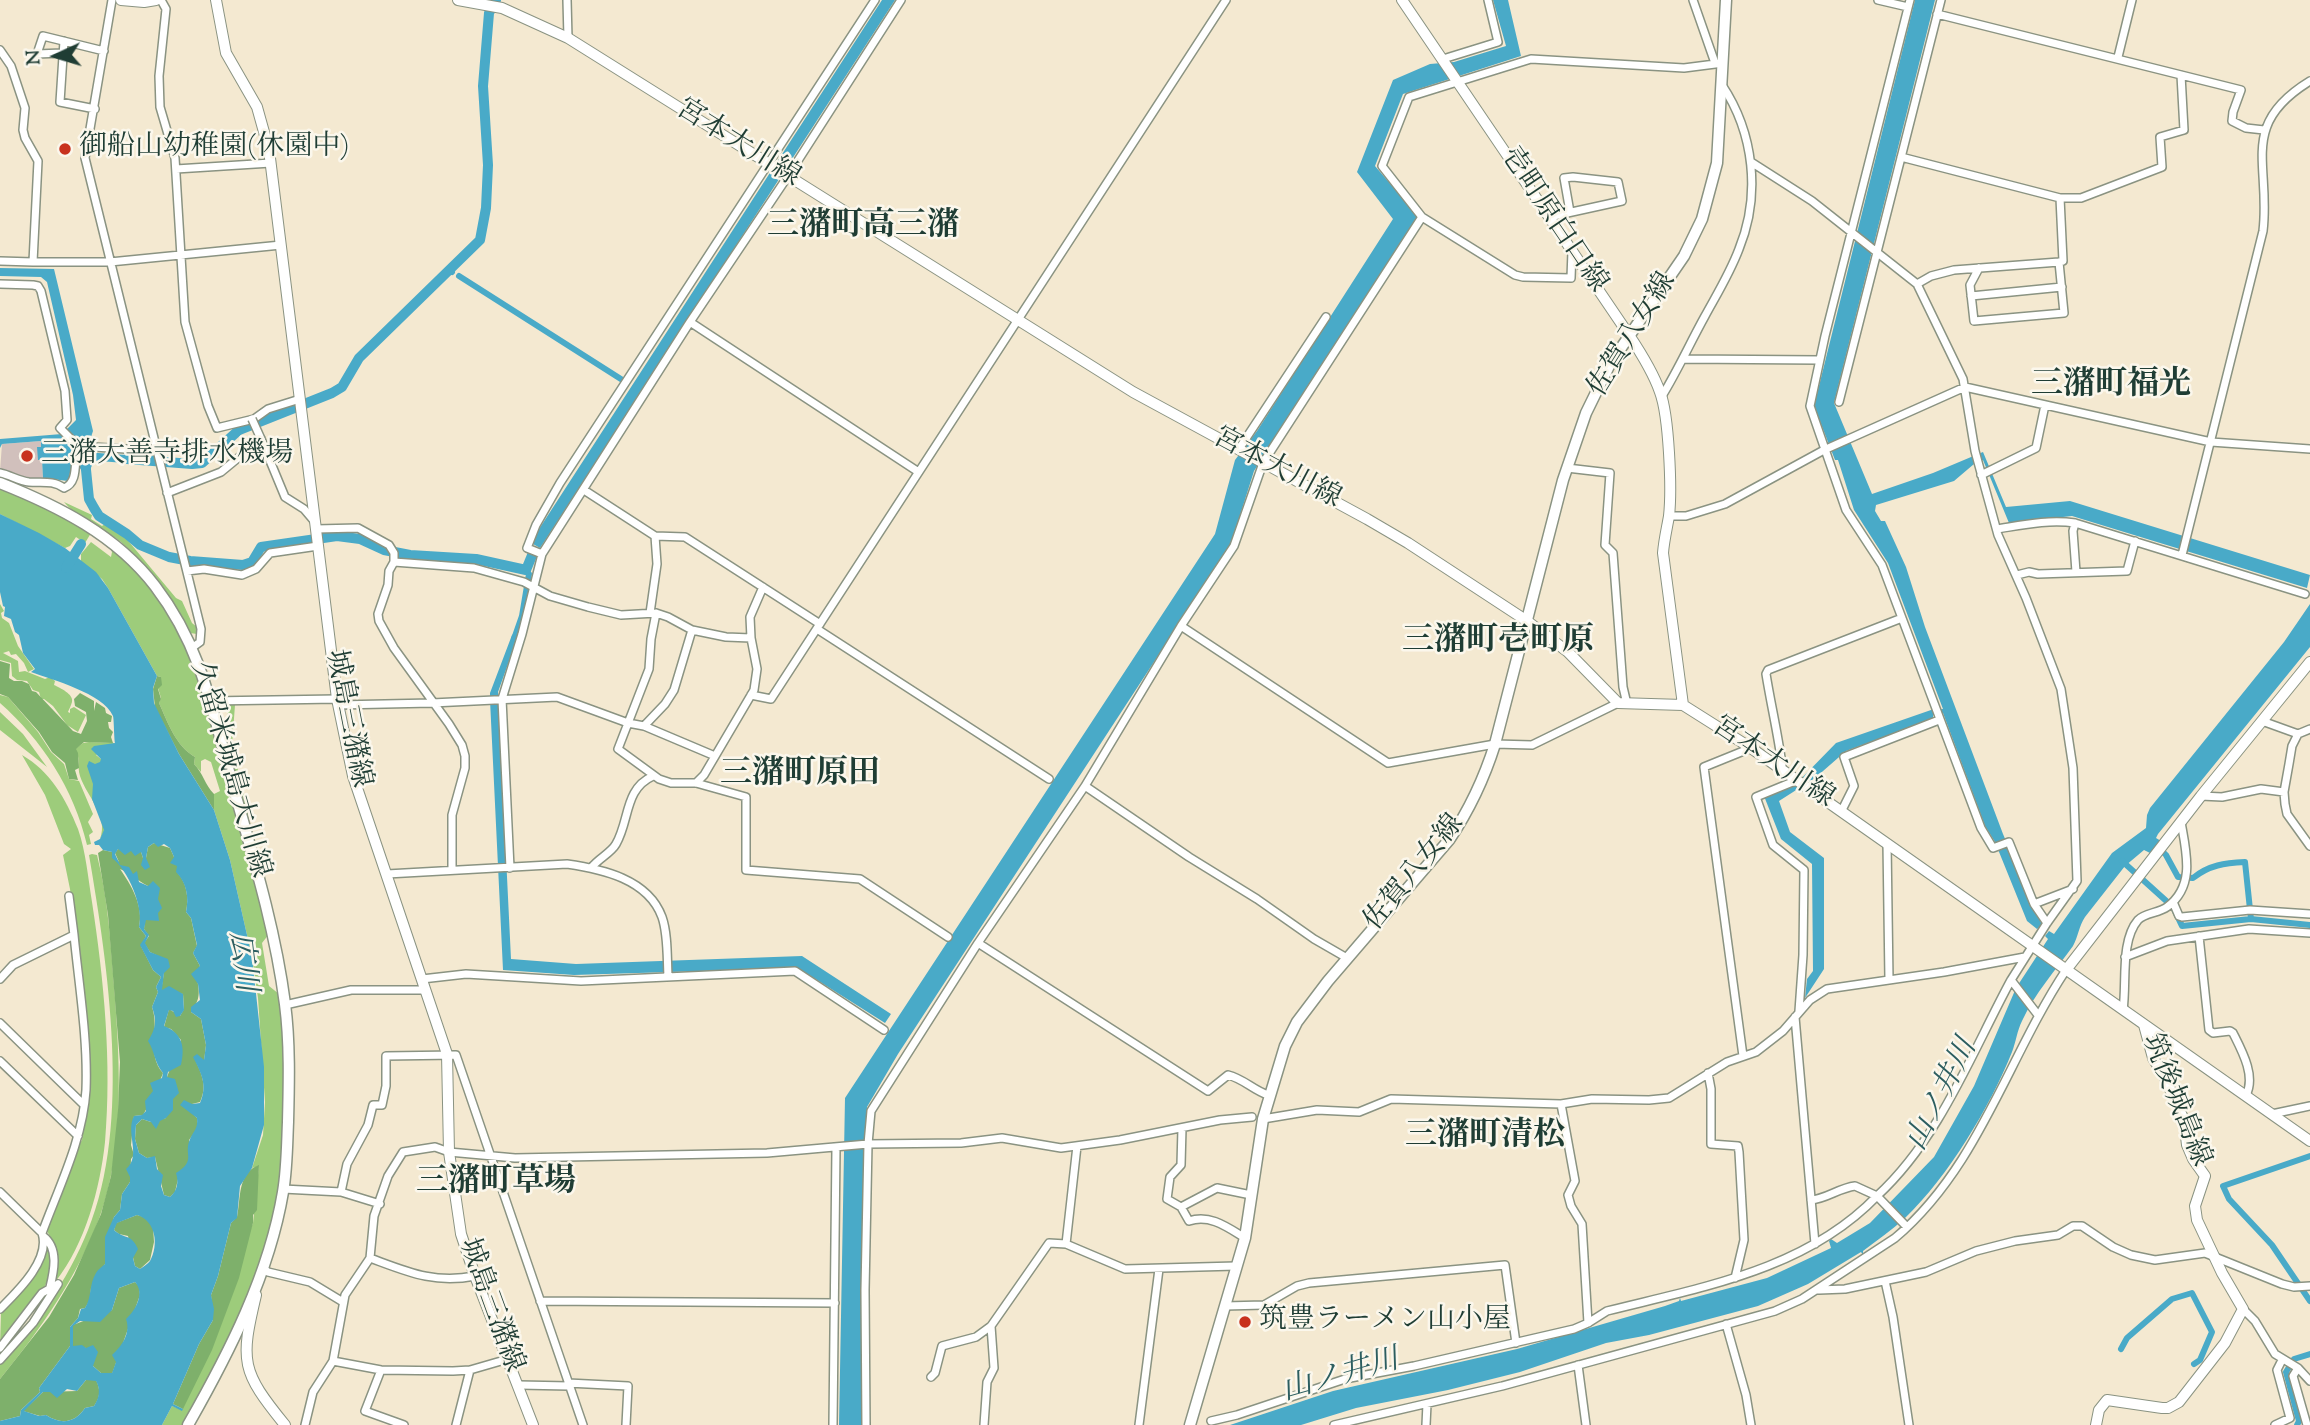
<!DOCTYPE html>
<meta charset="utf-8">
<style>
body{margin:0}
#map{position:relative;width:2310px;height:1425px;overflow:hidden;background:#f4e9d1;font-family:"Sorts Mill Goudy",serif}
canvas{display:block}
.north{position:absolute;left:21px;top:21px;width:70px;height:70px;-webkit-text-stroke:5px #fbf7ec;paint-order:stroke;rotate:266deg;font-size:19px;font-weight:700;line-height:28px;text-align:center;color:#1f3d34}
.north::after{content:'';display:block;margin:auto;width:24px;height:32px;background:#1f3d34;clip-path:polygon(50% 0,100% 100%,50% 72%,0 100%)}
</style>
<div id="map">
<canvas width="2310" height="1425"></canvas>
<div class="north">N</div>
</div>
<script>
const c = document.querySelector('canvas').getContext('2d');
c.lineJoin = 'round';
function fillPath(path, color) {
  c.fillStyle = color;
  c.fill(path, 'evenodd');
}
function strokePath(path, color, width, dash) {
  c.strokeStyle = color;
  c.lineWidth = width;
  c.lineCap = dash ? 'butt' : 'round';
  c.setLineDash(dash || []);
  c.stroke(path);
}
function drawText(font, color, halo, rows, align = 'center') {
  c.font = font + ' "Sorts Mill Goudy","Noto Serif JP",serif';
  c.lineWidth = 5;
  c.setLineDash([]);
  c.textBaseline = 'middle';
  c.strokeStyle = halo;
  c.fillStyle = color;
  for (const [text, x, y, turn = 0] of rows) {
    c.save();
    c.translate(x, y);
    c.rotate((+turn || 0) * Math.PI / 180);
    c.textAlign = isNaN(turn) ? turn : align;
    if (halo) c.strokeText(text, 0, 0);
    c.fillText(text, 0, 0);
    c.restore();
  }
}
fillPath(new Path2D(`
 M41 441V447H38V460H42L43 478 26 479 0 471 2 444Z`), '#d1c0bc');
fillPath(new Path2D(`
 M0 487 22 495 91 533 85 543 76 537 70 546 65 548 0 514Z
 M64 502 92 515 91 519 102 526 105 524 125 537 176 598 182 601 192 623 198 628 197 634 190 633C172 601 149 567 121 542 103 527 79 520 64 502Z
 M106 541 152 587 176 623 201 683 269 934 262 943 269 986 279 994C286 1070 292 1153 272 1229 254 1297 219 1364 185 1425H162L172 1406 182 1410 253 1223 259 1166 252 1168 263 1135 265 1102 258 998 252 957 230 860 214 810V794L220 791 211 762 205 759 201 761V772L194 764 195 757C176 746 168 723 159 703L161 698 158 688 161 677 157 676 108 588 102 579 81 562V554L91 542 111 557 112 552Z
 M0 604 4 611 1 613 2 618 9 623 18 646 34 669 28 672 24 663 16 654 11 655 9 651 3 653 18 661 19 672 25 671 45 679 50 677 55 681 54 685C60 688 74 694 72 702 71 706 69 709 68 712L70 713V709L74 707 86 715 78 732 67 725 53 706 44 699H41L39 692 33 690 27 681 17 680 12 676 11 663 0 660Z
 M0 695 8 697 38 732 51 752 64 764 69 779 79 781 93 814 88 822 93 832 89 835 91 844 87 845C74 789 42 740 0 703Z
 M228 705H235L232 745 248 812 249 830 227 751Z
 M0 712 23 734 47 767 0 730Z
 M89 742 115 743 96 755 101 759 109 823 100 839C109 816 87 797 80 776 77 767 81 757 75 749L83 743Z
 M22 755C50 771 66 799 78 829 86 852 88 878 92 902 104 980 112 1063 105 1142 100 1189 85 1244 56 1281L55 1246 46 1229 74 1153 82 1140 88 1087 76 935 70 889 63 855 71 849 64 844 45 795Z
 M92 854 97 855C109 902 111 951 115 998 120 1067 124 1150 100 1216 78 1276 41 1329 0 1379V1364C36 1325 68 1280 88 1230 132 1124 108 966 89 855Z
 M46 1242C51 1253 53 1263 50 1274 46 1291 12 1331 0 1346L1 1313 22 1292 40 1266Z`), '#9dcc7b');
fillPath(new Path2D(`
 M0 661 10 664 9 678 14 681H22L29 684 32 691 36 692 73 731 81 734 87 721 86 712 75 706 74 699 80 693 94 701V711L96 702 105 708 106 713 112 716 111 722H108L109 728 113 732 111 737 113 743 84 742 76 749 78 753 79 768 75 770 78 780 69 779 65 763 52 752 39 732 8 697 0 694Z
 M157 676 161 677 162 685 158 689 161 699 159 703C168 723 176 746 195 757L194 764C203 773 205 785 214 794V810L179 754 155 707 153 689Z
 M154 843 170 848 178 866 177 872C187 883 189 898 186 912L191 918 197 946 193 953 200 966C192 985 207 991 191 1012L201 1019 206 1045 204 1061 194 1057C201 1073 208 1085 200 1102L192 1104V1113L197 1118 198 1128 189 1140 190 1160 178 1179 175 1192 170 1197 164 1195 155 1157 147 1158 139 1153 135 1139 136 1125 142 1119 151 1122 166 1118 167 1077 181 1040 171 1029 164 1027 169 1009 180 1016 184 1009 183 994 161 991 164 973 160 957 150 952 144 943 149 936 144 929 148 886C136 880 133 874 120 869 131 885 144 906 139 927L146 936 141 946 153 970 161 977 156 987 158 992 152 1007C160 1030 146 1054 163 1073 162 1077 146 1111 143 1115L134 1116 131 1145 134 1155 131 1159 130 1182 122 1194 120 1210 114 1217 105 1249V1264L91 1288 90 1300 85 1308 80 1309 78 1318 70 1327V1346L39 1388 40 1392 21 1410 20 1416 0 1421V1379L49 1317 74 1275 101 1214 111 1176 118 1110 120 1062 108 915 98 853 103 850 112 852 119 862 115 853 118 849 141 852 143 858H146L148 847Z
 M259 1165 257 1210 253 1215V1223L239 1278 212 1350 183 1409 173 1404 199 1344 213 1320 211 1295 218 1276 231 1223 237 1217C241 1199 237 1173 259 1165Z
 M137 1215 147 1218 153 1226 154 1242 150 1260 140 1269 135 1266 128 1236 119 1234 114 1230 116 1223Z
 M135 1282 139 1286 140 1295 112 1374 101 1373 93 1366 86 1348 73 1346V1325L112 1310 119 1288Z
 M86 1380H96C101 1390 100 1398 94 1406L85 1408C75 1423 61 1425 46 1415L40 1416 23 1411 43 1392 77 1391Z`), '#7eb06b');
fillPath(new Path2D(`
 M882 0H895L546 539 540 548 533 544 539 529Z
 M1493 0H1508L1521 56 1403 94 1375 166 1418 216 1254 471 1231 544 898 1054 867 1107 861 1425H839L845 1098 1215 534 1235 460 1257 431 1393 219 1357 172 1393 80 1430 64 1454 62 1506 46Z
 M1915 0H1935L1834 403 1872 494 1933 473 1983 452 2006 507 2070 501 2310 575 2307 588 2072 516 2009 523 1983 460 1974 464 1954 481 1876 505 1875 511 1881 521H1885L1906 567 1925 627 2003 834 2042 925 2037 929 2027 921 1995 842 1985 826 1943 713 1933 715V719L1846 751 1815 778 1779 801 1790 832 1824 858V969L1805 998 1807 979 1813 971 1812 864 1781 839 1764 796 1795 785 1836 743 1931 710 1943 709 1888 563 1854 510 1838 460H1835L1814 406Z
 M0 268 54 269 93 431 90 440 81 441 76 435 70 442 73 446V455L79 456 84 452 141 456 138 464 99 461 93 463 90 470 82 471 78 465H72L68 481 43 478 42 460H38L37 447H41V441L2 444 0 448V439L62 434 76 420 73 395 47 282 41 277 0 276Z
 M0 514 39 533 65 548 96 572 108 588 157 676 153 688 154 703 179 754 214 810 230 860 252 957 264 1067V1125L252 1168 240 1186 237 1218 231 1223 218 1276 211 1295 214 1309 213 1320 199 1344 173 1404 183 1409 182 1411 172 1406 162 1425H0V1421L20 1416 21 1410 40 1392 39 1388 70 1346V1327L78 1318 81 1309 85 1308C92 1297 89 1284 96 1273 98 1269 102 1267 105 1264V1237L114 1217 120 1210 122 1194 130 1182V1177L126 1169C142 1156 125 1133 134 1116L142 1115 146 1111 145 1101 153 1091 150 1083 162 1078 163 1073C154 1062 155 1052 148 1041 156 1028 157 1021 152 1007L158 992 156 987 161 977 153 970 140 945 146 936 139 927C144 907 128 870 112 858V852L103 850 99 845H95L94 842 100 839 104 830 92 799 93 784 87 766 89 761 95 764 100 762 101 759 91 749 94 746 115 743C114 738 114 719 113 716 103 693 52 680 31 672L35 669 23 653 19 635 15 632 11 619 4 616 5 607 3 606 0 592ZM154 843 158 847 164 844 170 848 174 857 170 863 177 866 176 872C187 883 189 898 186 912L191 918 197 945 193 953 200 966 191 974 198 984 200 1000 191 1007V1012L201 1019 206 1045 204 1060 197 1054 193 1057C201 1073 208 1085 200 1103L192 1104 184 1100 180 1105 197 1118C198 1129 194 1130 190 1139 183 1155 197 1160 176 1173 179 1182 177 1191 170 1197L164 1195 161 1186 163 1175 157 1169 155 1156 147 1158 139 1153 135 1139 136 1125 142 1119 151 1122 156 1129 160 1121 166 1118 173 1110V1099L179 1093 175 1079 167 1077 168 1072 181 1065C185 1048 183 1033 164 1026L169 1010 173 1011 176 1017 180 1016 184 1010 183 994 169 986 162 990 164 973 170 967 168 959 150 952 145 943 149 935 144 929 146 920 159 921 158 913 162 908 158 899 160 888 153 881 148 886 139 882 137 871 133 874 129 867 120 865 115 854 118 849 125 855 131 851 135 856 141 852 143 858 141 865 145 870 150 867 146 858 148 847ZM137 1215C156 1221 159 1245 150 1261 148 1264 144 1266 140 1269L135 1266 133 1258 138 1249C131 1233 125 1240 114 1230L117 1223ZM135 1282C145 1293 136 1310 126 1319 131 1333 122 1346 112 1355L116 1362 112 1373H101L93 1366 98 1352 93 1345 86 1348 82 1345 73 1346V1326L80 1321 100 1322 112 1310 119 1288ZM86 1380 96 1381C101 1390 99 1398 94 1406L85 1408C75 1423 61 1425 46 1415L39 1416 24 1411 43 1392H50L57 1398 67 1389 77 1391Z
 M2310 604V647L2158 834 2156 838 2161 841 2150 853 2144 850 2125 866 2085 917C2079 926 2078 937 2073 946 2055 971 2035 993 2022 1021 2017 1031 2016 1042 2012 1052 1990 1107 1948 1177 1905 1218 1892 1230 1877 1240 1863 1251V1255L1861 1252 1808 1284 1758 1306 1649 1335 1606 1343 1520 1372 1448 1390 1356 1408 1301 1425H1230L1333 1391 1517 1349 1665 1306 1679 1301 1680 1298 1681 1301 1767 1278 1831 1248 1829 1241 1831 1239 1837 1243 1870 1223 1934 1157 1974 1086 2016 988 2048 939 2045 936 2049 931 2054 934 2112 853 2146 828 2147 815 2150 808 2284 642Z
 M517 631 518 636 498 692 511 959 576 964 802 956 891 1014 885 1023 798 968 574 975 503 970 490 700V693L512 635Z`), '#49aac8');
strokePath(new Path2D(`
 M449 270 452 272
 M459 276 624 381
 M514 639 522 616 529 574 526 570
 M2158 847 2166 855 2178 877 2193 878C2209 865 2225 863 2245 862L2251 919
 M2122 861 2173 907 2182 926 2251 919 2310 925
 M2310 1156 2223 1186 2229 1199 2272 1245 2310 1301
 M2121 1349 2127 1338 2172 1299 2192 1293 2212 1332 2200 1360 2194 1364
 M2297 1425 2299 1421 2286 1372 2294 1359 2310 1354`), '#49aac8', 6);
strokePath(new Path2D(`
 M127 459 192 464 202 463 239 430 332 393 342 387 359 358 480 240 486 208 488 165 483 86 489 13 496 0
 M85 460 89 499 94 508 99 516 127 534 140 545 169 557 190 561 243 565 252 562 261 547 337 536 360 539 384 550 410 555 476 559 526 570 533 553
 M66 568 81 544`), '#49aac8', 10);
const street = new Path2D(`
 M112 0 85 158 201 629 200 642 193 647
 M161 0 166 9 159 76 160 107 175 158 185 322 208 406 217 428 254 419 268 409 300 399
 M567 0 568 38
 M1693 0 1715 63
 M1878 0 1908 7
 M1910 0 1825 336 1810 406 1846 510 1882 565 1981 828 1993 848 2009 842 2034 904 2047 923
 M1937 14 2241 90 2233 112 2232 121 2246 128 2264 130
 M64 41 60 102 95 109
 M0 50 11 66 25 108 23 130 25 138 38 161 33 262 0 261
 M62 53 37 54 43 36 104 51
 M2118 57 2132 0
 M1443 59 1498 42 1488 0
 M1901 157 2060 198H2081L2162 167 2160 137 2184 130 2181 75
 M1751 162 1812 201 1917 284 1963 379 1975 451 1998 535 2026 598 2061 689 2073 768 2077 881 2047 923 2011 980 2038 1015
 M176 169 271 163
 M1549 217 1622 201 1618 182 1573 177 1564 178 1570 212
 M1572 251 1571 278 1523 277 1515 275 1422 217 1382 166 1409 97 1531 59 1684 68 1723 63
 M33 262H110L281 245
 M1979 268 1970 285 1974 321 2064 313 2059 262 2063 261 2060 198
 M0 284 33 285 38 286 41 291 65 391 67 420 60 428 78 446
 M1917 284 1931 276 1954 270 2059 262
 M1971 296 2062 287
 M690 322 917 471
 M1684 359 1819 360
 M1662 396C1678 370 1690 343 1705 316 1717 294 1730 273 1739 249 1761 195 1754 133 1722 85
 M1839 402 1941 0
 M261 439 285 497 304 509 315 522
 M1239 449 1326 317
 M1567 468 1610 473 1605 545 1613 553 1623 687 1627 704
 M0 473C10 475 19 481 29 482 42 483 53 480 64 488 80 482 73 459 78 446L157 451
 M1981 475 2036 448 2045 405
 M584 490 655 536 685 537 820 624
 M167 493 221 472 261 439
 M1669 516H1686L1725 504 1824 450 1965 387 2211 442 2310 449
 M2075 523 2073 531 2076 572
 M316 529 358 528 389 545 394 553V562L389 571 388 585 378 614 379 621 394 648 449 724 462 745 465 756V768L452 815V870
 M1997 529C2022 525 2049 519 2075 523L2305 594
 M542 554 527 548 536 525 560 483 875 0
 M2182 555 2263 231C2271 164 2238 125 2310 81
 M394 562 474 568 524 582 550 596 588 607 621 615 656 613 668 617 692 630 726 637 751 638 757 669 754 690 704 775 696 783
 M187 571 204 569 242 575 256 569 270 553 318 546
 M2017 575 2029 572 2038 574 2127 571 2135 541
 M650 613 657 564 655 536
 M656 613 651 639 649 669 618 749 659 779 671 783H696L746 797V870L860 879 948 937
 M1181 626 1388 763 1495 744 1532 745 1618 703
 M817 629 1049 779
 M751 638 750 617 763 587
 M751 695 771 699 1226 0
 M210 701 337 699
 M338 705 432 703 557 697 628 723 644 726 715 756
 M2262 721 2298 734
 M644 726 665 704 674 690 692 630
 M2310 729 2298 734 2292 746 2289 764 2284 792 2285 804 2287 814 2310 846
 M1780 770 1782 765C1778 734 1771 705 1766 674L1768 670 1902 618
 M1795 781 1756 797 1773 845 1804 870 1803 955 1799 1011
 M1085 786 1189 857 1257 899 1314 939 1347 958
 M2201 796 2222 797 2261 789 2284 792
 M1841 812 1854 786 1844 757 1939 720
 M1887 843 1889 980
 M592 867C599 858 611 853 616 844 630 820 624 789 653 776
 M510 868 502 699 522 634 542 554 690 322 788 176 901 0
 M387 874 567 864C602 869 648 879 662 917 668 934 667 958 668 976
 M2173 902 2179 916 2182 917 2250 910 2310 914
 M2034 904 2073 889
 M2199 936 2209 1030 2213 1033 2230 1031 2233 1033C2242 1051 2256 1076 2246 1095
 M978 943 1208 1091 1228 1075C1244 1079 1253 1090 1268 1095
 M2125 957 2167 941 2249 929 2310 933
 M0 979 13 965 74 935 69 896
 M422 979 466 974 581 981 795 971 884 1030
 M285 1005 351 990H425
 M2123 1010C2127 983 2120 941 2138 920 2144 913 2159 913 2167 907 2196 886 2186 851 2181 822
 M1795 1017 1815 1244
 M0 1023 83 1104
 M1743 1056 1704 767 1751 748
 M0 1061 78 1136
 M1708 1073 1711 1089V1144L1738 1146 1739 1152 1744 1240 1735 1278
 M1561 1104 1575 1181 1568 1195 1571 1206 1582 1224 1588 1323
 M2272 1114 2310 1106
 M1263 1119 1317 1110 1359 1112 1391 1099 1561 1104 1592 1099 1649 1100 1669 1098 1727 1062 1756 1052 1783 1031 1810 1000 1827 989 1944 972 2025 957
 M1182 1128 1181 1165 1170 1177 1167 1199 1181 1207 1189 1221C1210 1214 1227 1227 1245 1238
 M283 1189 341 1192 380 1204
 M0 1192 42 1233
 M341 1192 347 1164 368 1125 373 1105H382L386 1086V1056L456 1055 583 1425
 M1811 1200C1826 1199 1839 1188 1855 1186L1877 1196C1940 1138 1971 1054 2011 980
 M1181 1207 1217 1188 1251 1195
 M43 1236C59 1248 54 1271 50 1287
 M1066 1244 1077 1146
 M370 1258C408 1272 434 1284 475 1276
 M263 1268 268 1272 310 1282 343 1302
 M1885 1281 1893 1317 1909 1425
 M1819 1290 1845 1289 1926 1272 1976 1251 2015 1241 2058 1235 2073 1226H2082L2113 1247 2131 1255 2155 1260 2205 1253 2282 1284 2294 1287 2310 1286
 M540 1301 835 1303
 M1225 1306 1264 1305 1297 1286 1309 1283 1505 1265 1516 1343
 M0 1309C17 1292 51 1260 42 1233 59 1187 83 1139 86 1090 88 1039 79 986 74 935
 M2243 1309 2255 1321 2275 1354 2298 1368 2310 1381
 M1726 1324 1746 1395 1751 1425
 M0 1348 42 1293 58 1284
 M0 1360 33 1323 58 1284
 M333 1361 381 1370 453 1371 470 1370 508 1359
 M1578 1365 1586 1425
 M2298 1368 2293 1376 2307 1425
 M381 1370 365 1411 404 1425
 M931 1377 935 1373 942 1346 976 1337 991 1326 1049 1243 1066 1244 1125 1269 1236 1266
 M568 1383 628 1386 626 1425
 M519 1385 569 1386
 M1211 1421 1237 1415 1345 1379 1414 1366 1574 1329 1588 1323 1607 1311C1702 1287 1806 1270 1877 1196L1907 1227
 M305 1425 313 1392 333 1361 345 1295 370 1258 374 1216 388 1176 403 1152 435 1147 449 1152 515 1158 767 1153 868 1144 961 1143 1002 1138 1061 1148 1120 1140 1220 1120 1252 1117
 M456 1425 470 1370
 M833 1425 836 1148
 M866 1425 865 1290 868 1144 871 1111 978 943 1085 786 1181 626 1234 546 1263 463 1422 217
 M984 1425 987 1382 994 1368 991 1326
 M1139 1425 1159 1269
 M1334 1425 1502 1386 1775 1311 1802 1299 1895 1238C1979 1167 2007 1059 2066 970
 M1426 1425 1427 1404
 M2275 1425 2290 1418 2277 1370 2282 1360`);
const secondary = new Path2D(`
 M121 0 144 2 156 0
 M216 0 226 53 257 107 269 150 337 699 353 776 447 1054 449 1152 461 1234 475 1276 533 1425
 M458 0 502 8 568 38 1133 392 1367 519 1408 543 1527 621 1568 652 1618 703 1683 705 1751 748 2310 1141
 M1402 0 1629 335C1641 353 1653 372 1660 392 1669 416 1672 489 1669 516 1667 528 1664 540 1663 553L1683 705
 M2066 970 2201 796 2310 662
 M256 1295C240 1362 241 1371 285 1425
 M2096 1425 2099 1410 2107 1400 2162 1408H2168L2179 1402 2225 1343 2243 1309 2222 1273 2197 1220 2195 1206 2205 1176 2193 1159 2187 1145 2184 1120 2164 1076 2153 1058 2144 1025`);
const primary = new Path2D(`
 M0 483C58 506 116 535 155 586 201 646 212 708 231 779 252 853 275 927 285 1004 290 1042 289 1083 288 1122 287 1145 287 1169 283 1192 269 1275 229 1353 188 1425
 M1190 1425 1245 1238 1263 1119 1285 1046 1297 1022 1328 981 1449 840C1470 809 1484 779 1495 744L1563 480 1586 413 1610 364 1684 256 1702 219 1717 163 1726 0`);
strokePath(street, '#8a9382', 10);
strokePath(secondary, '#8a9382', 12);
strokePath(primary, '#8a9382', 13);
strokePath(street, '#fff', 7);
strokePath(secondary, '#fff', 10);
strokePath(primary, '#fff', 10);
const streetBridge = new Path2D(`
 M252 419 261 439`);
strokePath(streetBridge, '#8a9382', 10, []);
strokePath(streetBridge, '#fff', 7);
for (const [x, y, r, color] of [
 [65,149,7,"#c8321e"],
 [27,456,7,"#c8321e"],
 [1245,1322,7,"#c8321e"]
]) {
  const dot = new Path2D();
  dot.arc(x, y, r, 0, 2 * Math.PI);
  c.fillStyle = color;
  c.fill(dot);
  strokePath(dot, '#fbf7ec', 2.5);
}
drawText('28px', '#1f3d34', '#fbf7ec', [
 ["宮本大川線",737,145,32],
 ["壱町原白口線",1552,221,56],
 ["佐賀八女線",1634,336,-58],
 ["宮本大川線",1276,470,28],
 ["城島三潴線",346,719,79],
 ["宮本大川線",1772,764,34],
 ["久留米城島大川線",228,770,74],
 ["佐賀八女線",1416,874,-51],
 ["筑後城島線",2174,1101,68],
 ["城島三潴線",489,1306,70]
]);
drawText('28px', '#1f3d34', '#fbf7ec', [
 ["御船山幼稚園(休園中)",79,149],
 ["三潴大善寺排水機場",41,456],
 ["筑豊ラーメン山小屋",1259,1322]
], 'left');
drawText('italic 30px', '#2c5e60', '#fbf7ec', [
 ["広川",240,962,83],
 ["山ノ井川",1944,1096,-63],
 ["山ノ井川",1341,1378,-16]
]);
drawText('bold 32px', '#1f3d34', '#fbf7ec', [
 ["三潴町高三潴",863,229],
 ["三潴町福光",2111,388],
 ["三潴町壱町原",1498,644],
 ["三潴町原田",800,777],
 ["三潴町清松",1485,1139],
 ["三潴町草場",496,1185]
]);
</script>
